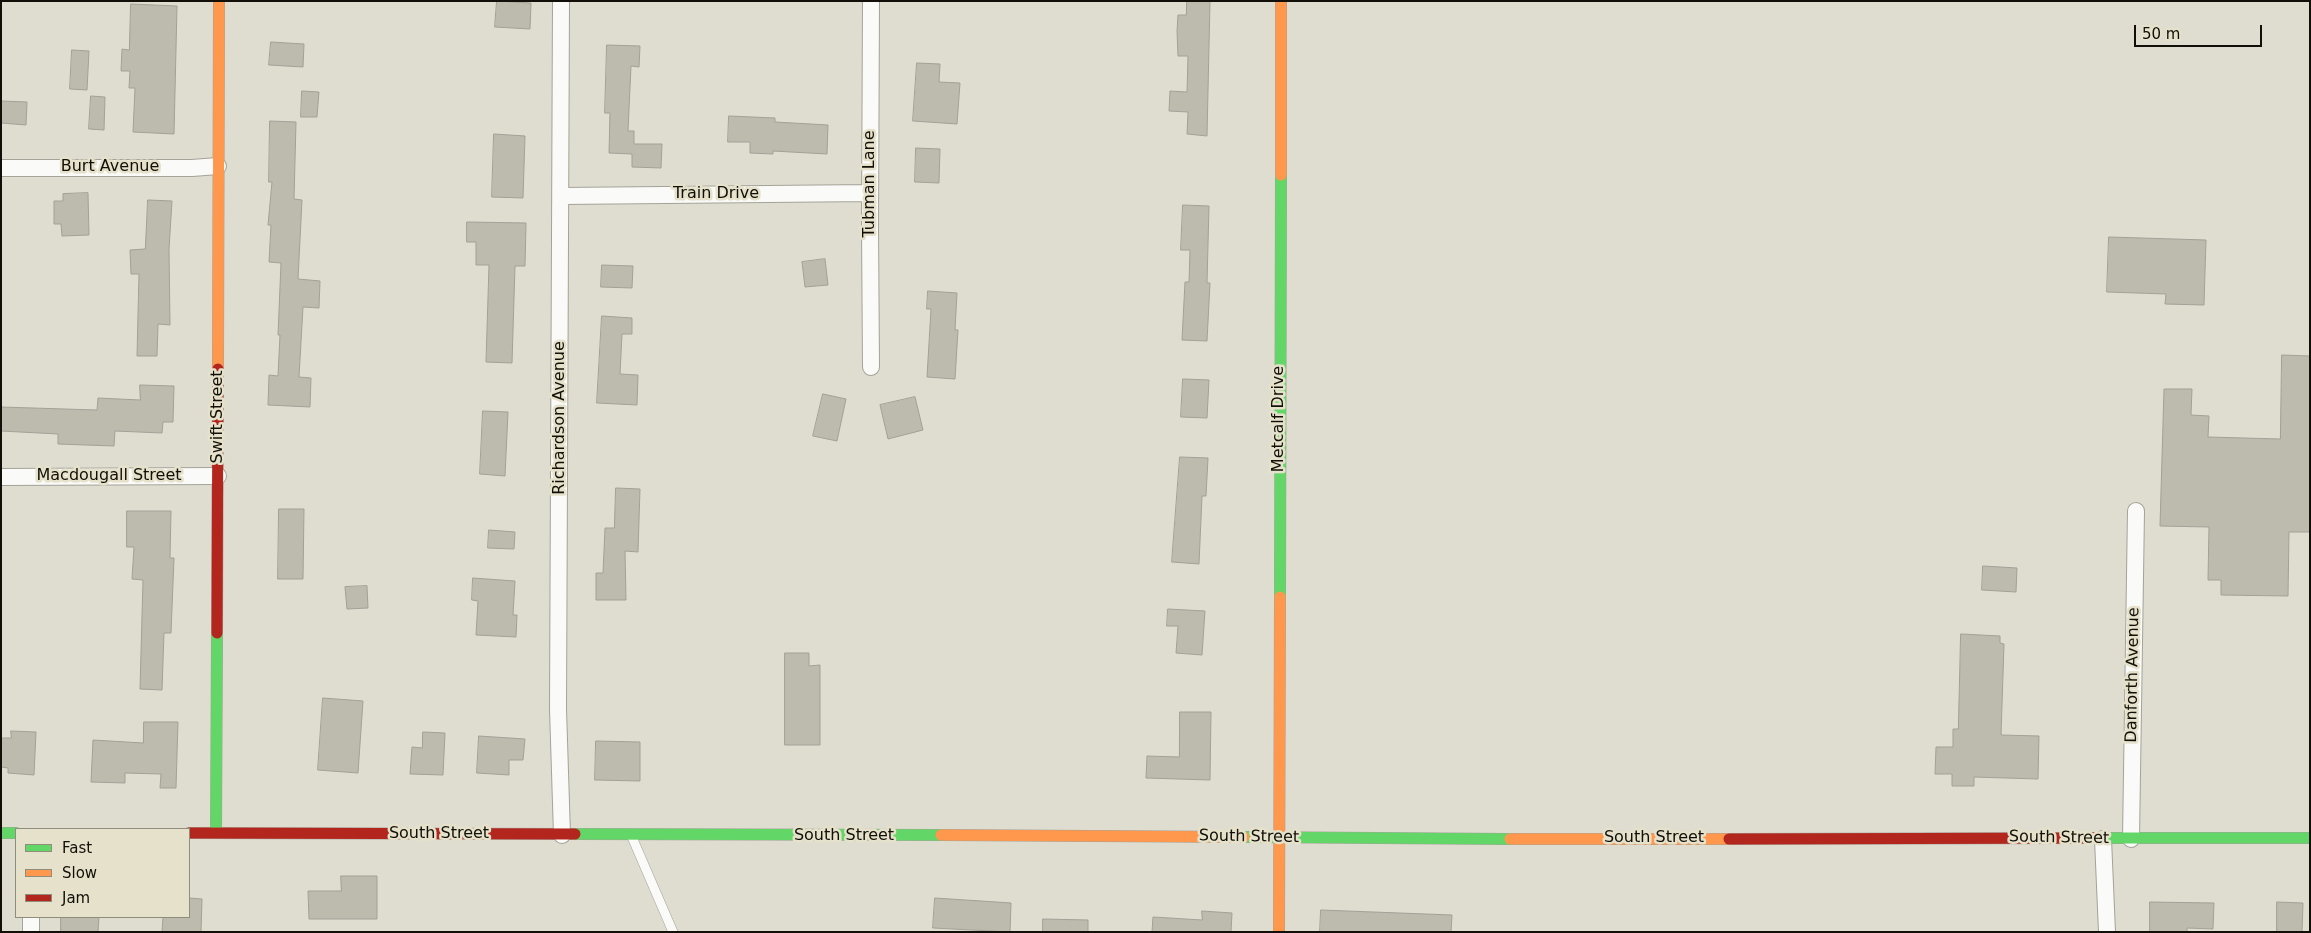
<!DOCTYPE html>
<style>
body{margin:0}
#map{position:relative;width:2311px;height:933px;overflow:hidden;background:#dfddd0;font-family:"DejaVu Sans",sans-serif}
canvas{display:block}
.frame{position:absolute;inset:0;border:2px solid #110f08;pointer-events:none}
.legend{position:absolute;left:15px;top:828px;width:175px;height:90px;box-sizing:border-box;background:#e5e1ca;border:1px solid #908d7c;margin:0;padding:6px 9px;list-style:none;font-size:15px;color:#110f08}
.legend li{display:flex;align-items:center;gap:10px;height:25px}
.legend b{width:25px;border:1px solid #908d7c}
.scale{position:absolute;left:2134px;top:25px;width:128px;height:22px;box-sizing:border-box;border:2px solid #110f08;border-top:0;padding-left:6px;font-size:15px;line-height:18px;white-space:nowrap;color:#110f08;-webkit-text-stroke:4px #e5e1ca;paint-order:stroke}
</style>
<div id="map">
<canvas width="2311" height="933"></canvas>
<div class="frame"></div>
<ul class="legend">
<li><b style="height:6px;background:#63d668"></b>Fast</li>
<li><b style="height:6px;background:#ff974d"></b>Slow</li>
<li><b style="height:6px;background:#b3261e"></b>Jam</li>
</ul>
<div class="scale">50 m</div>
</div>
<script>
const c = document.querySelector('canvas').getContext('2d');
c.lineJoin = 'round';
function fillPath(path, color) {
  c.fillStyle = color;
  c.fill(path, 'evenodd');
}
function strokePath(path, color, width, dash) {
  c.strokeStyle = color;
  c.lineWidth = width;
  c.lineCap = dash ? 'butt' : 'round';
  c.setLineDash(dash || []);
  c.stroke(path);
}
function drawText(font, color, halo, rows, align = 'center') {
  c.font = font + ' "DejaVu Sans",sans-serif';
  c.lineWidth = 5;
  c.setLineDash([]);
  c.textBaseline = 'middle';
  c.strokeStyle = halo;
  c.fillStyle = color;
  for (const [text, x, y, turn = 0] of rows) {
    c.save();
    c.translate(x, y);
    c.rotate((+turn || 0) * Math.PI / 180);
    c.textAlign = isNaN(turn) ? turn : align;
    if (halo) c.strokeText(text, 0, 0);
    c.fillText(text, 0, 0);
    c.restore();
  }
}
const building = new Path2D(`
 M497 1 531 3 530 29 495 27Z
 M1187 1H1210L1207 136 1187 134 1188 112 1169 111 1170 91 1187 92 1188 56H1178L1177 31 1178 15H1186Z
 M131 4 177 6 174 134 133 132 135 88H129L130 71H121L122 49 129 50Z
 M271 42 304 44 303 67 269 65Z
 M607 45 640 46 639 67 631 66 628 131H634V144H662L661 168 632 167V154L609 153 610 113H605Z
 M72 50 89 51 87 90 70 89Z
 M917 63 940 64 939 82 960 83 957 124 913 121Z
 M302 91 319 92 317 117H301Z
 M91 96 105 97 104 130 89 129Z
 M1 101 27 102 26 125 1 123Z
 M729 116 775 118V122L828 125 827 154 773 151V154L750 153V142H728Z
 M270 121 296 122 294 199 302 200 298 279 320 281 319 308 303 307 299 377 311 378 310 407 268 405 269 375 278 376 280 335H278L281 263 269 262 271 225H268L272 182H269Z
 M494 134 525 136 523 198 492 197Z
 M916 148 940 149 939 183 915 182Z
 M88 193 89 235 62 236 61 224H54V201H63V194Z
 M148 200 172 201 169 249 170 325 158 324 157 356H137L139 274H131L130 250 145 249Z
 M1183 205 1209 206 1207 283H1210L1207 341 1182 340 1185 282H1189L1190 250H1181Z
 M467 222 526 223 525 266H515L512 363 486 362 489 265H476V242H467Z
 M2109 237 2206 240 2204 305 2165 304 2166 294 2107 292Z
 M825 259 828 285 805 287 802 262Z
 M602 265 633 266 632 288 601 287Z
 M928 291 957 293 955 330H958L955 379 927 377 931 309H927Z
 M602 316 632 318V334H622L620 374 638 375 637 405 597 403Z
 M2282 355 2310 356V532H2289L2288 596 2221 595V580H2208L2209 527 2160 526 2164 389H2192L2191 415 2209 416 2208 437 2280 439Z
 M1183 379 1209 380 1207 418 1181 417Z
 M140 385 174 386 173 422H163L162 433 115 431 114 446 58 444V434L1 431V407L97 410 98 398 140 400Z
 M823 394 846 399 837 441 813 436Z
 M915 397 923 430 888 439 880 405Z
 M483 411 508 412 505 476 480 474Z
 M1180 457 1208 458 1206 496H1202L1199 564 1172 562Z
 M616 488 640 489 638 552 625 551 626 600H596V573H603L605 528H614Z
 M279 509H304L303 579H278Z
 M127 511H171L170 558H174L171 633H164L162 690 140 689 143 580 132 579 134 547H127Z
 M489 530 515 532 514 549 488 548Z
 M1983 566 2017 568 2016 592 1982 590Z
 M473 578 515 581 513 615H517L516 637 476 635 478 601 472 600Z
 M367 586 368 608 347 609 345 587Z
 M1168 609 1205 611 1202 655 1176 653 1178 626H1167Z
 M1961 634 2000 636V643L2004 644 2001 735 2039 736 2038 779 1974 777V786H1952V774H1935L1936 747H1953V729H1958Z
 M785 653H809V666L820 665V745H785Z
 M323 698 363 701 358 773 318 770Z
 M1180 712H1211L1210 780 1146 778 1147 756 1179 757Z
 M144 722H178L176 788H160L161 774 125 773V783L91 782 93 740 143 743Z
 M11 731 36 732 34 775 8 773V768L1 767V738H11Z
 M423 732 445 733 443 775 410 774 412 747 422 748Z
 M479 736 525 739 523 760H509V775L477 773Z
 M596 741 640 742V781L595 780Z
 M341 876H377V919H309L308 891H341Z
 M189 898 202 899 201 932H162L163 917H189Z
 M935 898 1011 903 1010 932 933 928Z
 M2150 902 2214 903 2213 929 2187 928V932H2150Z
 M2277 902 2303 903 2302 932H2277Z
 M1321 910 1452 915 1451 932H1320Z
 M1202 911 1232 913 1231 932H1152L1153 917 1202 920Z
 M61 917H99L98 932H61Z
 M1043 919 1088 920V932H1043Z`);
fillPath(building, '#bdbbad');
strokePath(building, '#a2a197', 1);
const lane = new Path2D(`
 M632 837 673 932`);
const street = new Path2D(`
 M561 1 558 709 562 835
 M871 1 870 227 871 367
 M1 168H192L218 166
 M562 196 870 193
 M1 477 218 476
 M2103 839 2107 932
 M2131 839 2136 511
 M31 917V932`);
const fast = new Path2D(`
 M1280 597 1281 175
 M1 833H16
 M216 833 217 633
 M575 834 941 835
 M1244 837 1510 839
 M2097 838H2310`);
const slow = new Path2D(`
 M1281 175V1
 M218 369 219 1
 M941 835 1244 837
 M1510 839H1729
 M1279 932 1280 597`);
const jam = new Path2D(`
 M217 633 218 369
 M189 833 575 834
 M1729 839 2097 838`);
strokePath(lane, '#a5a399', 10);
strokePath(street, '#a5a399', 18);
strokePath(fast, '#a5a399', 12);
strokePath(slow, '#a5a399', 12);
strokePath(jam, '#a5a399', 12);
strokePath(lane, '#fafaf8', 9);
strokePath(street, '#fafaf8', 16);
strokePath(fast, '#63d668', 11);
strokePath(slow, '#ff974d', 11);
strokePath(jam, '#b3261e', 11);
drawText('16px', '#110f08', '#e5e1ca', [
 ["Burt Avenue",110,167],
 ["Tubman Lane",870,184,-90],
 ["Train Drive",716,194],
 ["Swift Street",218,417,-90],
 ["Richardson Avenue",560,418,-90],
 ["Metcalf Drive",1279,419,-90],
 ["Macdougall Street",109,476],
 ["Danforth Avenue",2133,675,-89],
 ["South Street",439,834],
 ["South Street",844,836],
 ["South Street",1249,837,1],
 ["South Street",1654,838],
 ["South Street",2059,838,1]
]);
</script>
